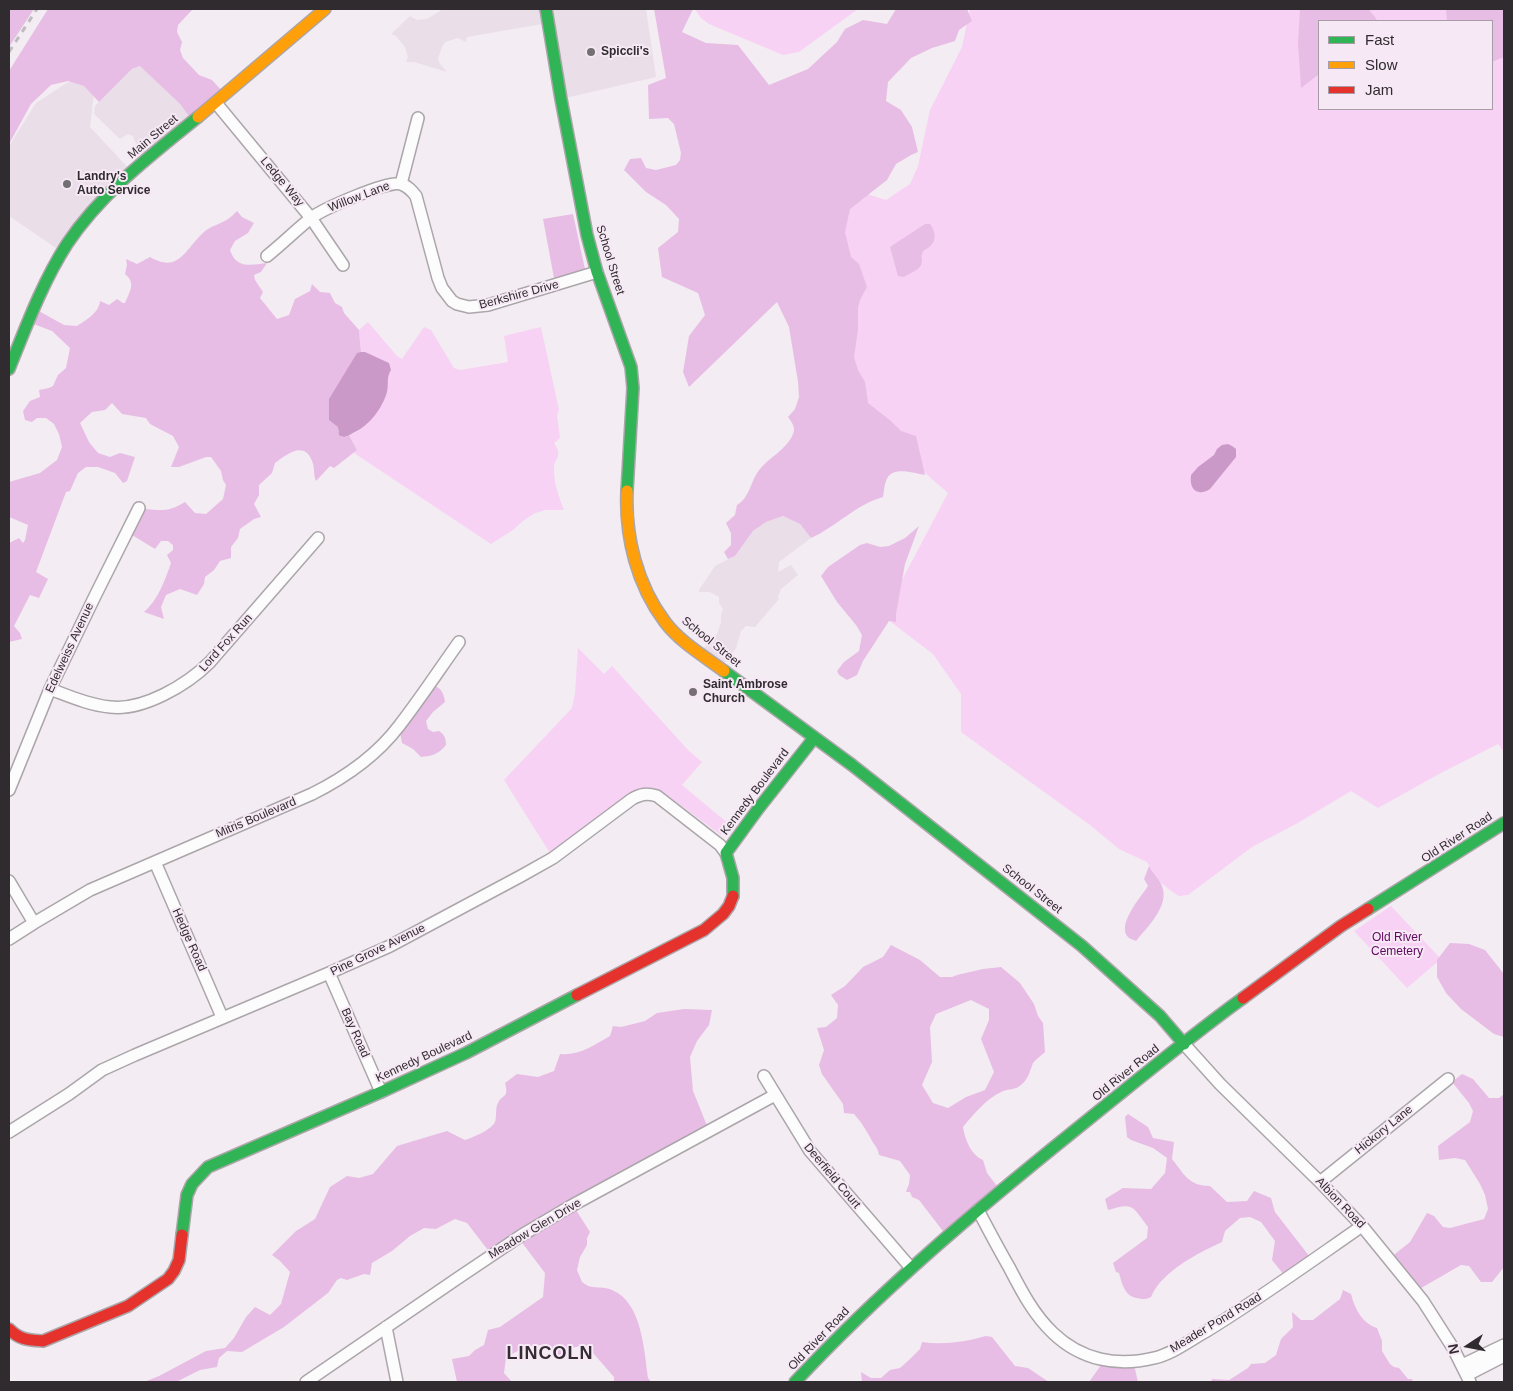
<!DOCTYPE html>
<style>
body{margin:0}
#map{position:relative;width:1513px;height:1391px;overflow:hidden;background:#f3ecf2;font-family:Arial,sans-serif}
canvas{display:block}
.frame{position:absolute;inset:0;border:10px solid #302b2f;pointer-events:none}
.legend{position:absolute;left:1318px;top:20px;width:175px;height:90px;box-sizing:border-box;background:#f6e9f5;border:1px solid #a79da6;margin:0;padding:6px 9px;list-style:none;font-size:15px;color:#302b2f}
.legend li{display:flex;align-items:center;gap:10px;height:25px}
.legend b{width:25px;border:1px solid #a79da6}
.north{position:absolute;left:1443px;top:1321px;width:50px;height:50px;-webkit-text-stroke:4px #f6e9f5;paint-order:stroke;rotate:259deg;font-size:14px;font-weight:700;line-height:20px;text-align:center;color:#302b2f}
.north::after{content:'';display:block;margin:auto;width:18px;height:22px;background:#302b2f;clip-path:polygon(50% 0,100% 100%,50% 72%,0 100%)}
</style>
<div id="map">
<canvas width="1513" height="1391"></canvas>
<div class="frame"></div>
<ul class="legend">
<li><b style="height:6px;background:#30b455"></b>Fast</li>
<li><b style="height:6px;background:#ff9f0a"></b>Slow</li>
<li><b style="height:6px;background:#e5322d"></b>Jam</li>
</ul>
<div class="north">N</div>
</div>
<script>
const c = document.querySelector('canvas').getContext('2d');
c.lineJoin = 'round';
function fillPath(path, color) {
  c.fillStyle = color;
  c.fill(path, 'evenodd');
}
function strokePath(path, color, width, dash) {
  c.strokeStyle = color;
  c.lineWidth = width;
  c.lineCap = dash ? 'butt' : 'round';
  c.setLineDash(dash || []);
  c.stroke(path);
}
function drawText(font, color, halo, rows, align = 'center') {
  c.font = font + ' Arial,sans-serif';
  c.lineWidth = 4;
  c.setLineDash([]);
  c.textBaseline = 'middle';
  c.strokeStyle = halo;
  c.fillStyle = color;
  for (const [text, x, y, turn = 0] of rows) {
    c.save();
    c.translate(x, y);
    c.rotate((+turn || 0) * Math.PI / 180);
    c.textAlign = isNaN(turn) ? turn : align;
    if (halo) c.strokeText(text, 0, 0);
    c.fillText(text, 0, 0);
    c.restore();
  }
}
fillPath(new Path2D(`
 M443 9H646L656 77 561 99 548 23 467 37 466 42 458 38 445 42 442 47 438 59 440 64 447 72 414 62H406L408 57 405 47 396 36 391 34 410 16 417 20 427 19Z
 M141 66 180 104 194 123 148 157 135 142 133 136 128 134 120 139 94 114 95 106 132 69Z
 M73 79 95 84 90 127 132 172 56 248 9 216V146L36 103Z
 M783 516 800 524 811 538 779 562 778 572 791 565 798 575 781 589 778 597 779 599 755 627 746 626 741 631 736 648 720 669 699 653 717 634 721 623V615L723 609 719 603V597L710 592H699V590L715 566 735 556 753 531 766 522Z`), '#eadee9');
fillPath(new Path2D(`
 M695 9H858L799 52 783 55 709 24 701 18Z
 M970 9H1504V752L1498 744 1439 774 1378 808 1351 791 1296 824 1252 847 1188 895 1179 896 1174 893 1161 883 1154 875 1147 862 1119 849 1090 825 961 732V694L933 654 883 616 948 493 891 443 859 389 828 257 855 190 886 200 910 184 918 166 930 110 962 47ZM1319 21H1492V109H1319Z
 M368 322 397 356 402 359 424 327 431 330 454 368 460 370 508 362 504 336 541 327 559 410 557 415 560 438 554 443C564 457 553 459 554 470 554 484 559 497 564 510H546L535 513 523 521 513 530 491 544 354 453 357 450 349 435 358 431 387 392 388 374 365 352H361L359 330Z
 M578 648 604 674 612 666 688 750 702 762 682 785 730 825 721 835 660 790 646 787 553 858 504 780 572 708 575 694Z
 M1391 906 1441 959 1407 988 1354 931Z`), '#f7d2f4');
fillPath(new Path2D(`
 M9 9H34L9 47Z
 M48 9H193L178 25 177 32 182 42 180 50 183 58 199 75 212 80 225 94 194 123 180 104 140 66 132 69 99 102 84 86 68 81 51 85 31 104 9 144V71Z
 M654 9H693L682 32 706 43 738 45 769 85 808 69 837 42 845 29 863 20 887 24 896 9H967L972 21 959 30 955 41 932 48 911 58 888 82 886 101 901 110 912 127 918 152 911 155 896 164 887 180 850 209 845 232 851 257 859 264 867 287 860 300 858 308V330L854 357 858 370 865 382 868 403 891 421 901 431 916 436 925 475C913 473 891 465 886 481 884 486 884 492 883 497 855 505 836 527 811 538L800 524 783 516 766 522 753 531 735 556 728 559 724 552 731 545V533L726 523 735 515 737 505C750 498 751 479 760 469 770 457 787 449 793 434 796 428 792 422 788 417L795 409 799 397 798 382 789 327 777 302 689 387 683 372 689 336 705 315 698 293 662 277 658 248 678 232 679 219 666 205 646 192 624 170 630 159 641 158 646 168 656 170 676 165 680 160 681 153 674 124 668 118 649 119 648 85 666 78Z
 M1300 9H1369C1371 14 1376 16 1377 21H1319V74L1301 88 1298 43Z
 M1446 9H1504V57L1492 62V21H1447Z
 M237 211 242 217 254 223 248 233 235 241 230 250C236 269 251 265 267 263L261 272 254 275 255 280 263 292 260 298 277 319 289 315 295 299 310 291 312 284 320 292 330 293 335 303 342 307 344 313 359 330 361 352 338 431 342 437H346L349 435 357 450 334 468 330 466 316 481C313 474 315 468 312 461 304 440 286 455 275 463L272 473 259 485V495L254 504 261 517 254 519 240 529 238 538 231 547V558L220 561 214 570 205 577 204 584 197 595 180 589 166 595 161 607 164 619 144 612C158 600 165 580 171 563L167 555 173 550V545L168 541H161L155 549 132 535V533L146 509C162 511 171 511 185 502L195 513 206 514 223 499 226 485 223 480 221 471 211 457H206L179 467H171L179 447 173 436 150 424 146 418 122 414 112 403 105 410 92 412 80 423 89 442 98 453 110 457 120 453 135 457 127 481 123 483 115 473 98 467H86L78 473 70 491 66 492 36 572 48 579 39 598 30 595 14 626 20 633 22 639 9 642V543L19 538 23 543 25 540 28 525 9 517V482L40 473 57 460 62 447 59 434 54 424 46 418H37L32 422 25 420 23 411 30 401 40 397 39 390 49 388 53 386 58 375 66 368 70 348 52 331 31 323 37 310 64 325 77 326C86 320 99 313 100 301L109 305 117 299 123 303H125C130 291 136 283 125 274L127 265 126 259 137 264 150 257C179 274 185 249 204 232 210 226 221 224 228 219 231 217 234 214 237 211Z
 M573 214 585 269 554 278 543 219Z
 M925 224H930C936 232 937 242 928 248 925 250 923 250 922 254 921 256 922 259 922 262 921 270 910 273 904 277L898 276 890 247Z
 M919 526 905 564 896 614V622L889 621 863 661 857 675 847 680 839 675 837 671 844 662 859 651 862 635 856 625 837 602 821 576 828 567 860 545 867 543 880 547 889 546 905 538Z
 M433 685C441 688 444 693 445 702L433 712 426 721 428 729 433 732 439 731C444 734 446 738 446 745 439 754 432 756 421 757L413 749 402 743 399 727Z
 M1149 866C1152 872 1157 877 1160 882 1173 903 1148 926 1136 941 1134 940 1131 939 1129 938 1115 926 1141 897 1148 886L1144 879Z
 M1450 943 1469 944 1485 950 1504 974V1037L1494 1034 1461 1009 1446 993 1437 977V960Z
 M891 945 920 960 940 977H952L957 975 983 969 1001 967 1020 983 1034 1004 1038 1016 1043 1023 1045 1052C1041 1056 1036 1059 1033 1063 1030 1070 1029 1078 1022 1084 1015 1091 1009 1088 1001 1092 986 1099 973 1115 963 1127 965 1140 971 1155 983 1160L987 1173 1000 1190 949 1239 919 1200 912 1197 910 1192H906L909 1184 910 1175 900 1161 879 1155C878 1147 873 1144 870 1137 864 1127 862 1123 854 1114L844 1113 843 1104 822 1074 819 1065 824 1050 817 1028 826 1027 837 1018 838 1005 831 995 845 986 863 967 883 957ZM971 1000 989 1009V1020L981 1039 994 1072 985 1090 966 1097 948 1108 933 1103 922 1085 932 1062 930 1027 936 1014Z
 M684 1009 712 1010 709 1025 697 1041 690 1057 693 1091 710 1133 577 1207 576 1210 590 1232 587 1238V1245L580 1257 577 1270 582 1282C585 1284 589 1287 593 1287 599 1288 606 1287 612 1290 642 1302 644 1350 648 1378L651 1382H614V1377L586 1345C572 1347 567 1349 558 1360L551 1347C534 1342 521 1348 506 1358L504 1373 512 1382H457L452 1359 469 1356 475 1350 484 1345 488 1330 500 1327 543 1297 545 1273 520 1240 491 1254 467 1223 455 1219 436 1229 424 1228 410 1236 392 1251 372 1263 370 1275 364 1274 347 1280 341 1278 337 1280 328 1293 284 1327 242 1352 227 1351 219 1358 217 1367 200 1370 176 1382H144L159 1376 206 1351 225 1348 234 1338 246 1317 255 1307 270 1315 281 1304 290 1272 280 1261 272 1255 296 1231 315 1219 330 1187 347 1176 359 1178 373 1174 397 1146 447 1131 465 1140C474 1137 491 1130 495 1122 497 1116 495 1108 498 1103 503 1093 509 1099 505 1083L517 1074 538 1077 554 1071 560 1054C579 1056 594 1045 610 1036L613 1026 621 1027 645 1021 657 1013Z
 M1462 1074 1473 1079 1489 1098H1499L1504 1094V1267L1492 1282H1481L1469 1266 1461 1265 1416 1291 1390 1258 1410 1242 1427 1213 1434 1216 1443 1227 1450 1228 1484 1219 1488 1209 1485 1195 1480 1184 1465 1160 1455 1158 1439 1160 1438 1146 1470 1122 1473 1111 1469 1103 1452 1082Z
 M1128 1114 1148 1127 1153 1138 1174 1142 1172 1159C1184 1174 1189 1186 1210 1186L1227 1202 1247 1201 1254 1191 1271 1198 1275 1212 1313 1261 1288 1280 1272 1260 1275 1241 1261 1222 1250 1217 1240 1218 1225 1231 1222 1242C1198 1253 1161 1272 1151 1297 1145 1300 1142 1299 1136 1298 1124 1295 1122 1283 1119 1273L1116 1272 1113 1263 1147 1238 1148 1227C1132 1206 1134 1202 1108 1210L1105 1199 1123 1188 1151 1189 1165 1173 1167 1158 1153 1148 1131 1140 1127 1137 1125 1117Z
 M1343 1290 1351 1294C1355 1309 1362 1323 1377 1328L1382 1341V1351L1390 1364 1394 1367 1399 1368 1408 1379H1413L1411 1382H1211L1212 1379 1229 1380 1248 1368 1251 1364 1265 1363 1276 1355 1281 1339 1293 1327 1292 1312 1301 1320H1313L1340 1299Z
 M986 1336 992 1337 1015 1366 1028 1368 1049 1382H862L861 1372 871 1378H881L890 1370 900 1368 909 1360 920 1349 922 1342C943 1345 965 1342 986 1336Z
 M1106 1358 1133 1360 1138 1382H1089Z`), '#e8bde5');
fillPath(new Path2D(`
 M361 352H365L389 363 391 370C386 377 389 385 387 392 382 409 369 426 353 433 347 436 345 439 339 435L338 427 329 420V399L357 353Z
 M1228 444 1232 446 1236 449V457L1210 489C1197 497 1189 489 1191 475L1198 467 1214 455 1217 449 1222 445Z`), '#cb99c8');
const street = new Path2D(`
 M216 103 311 218 343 265
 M401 184 418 118
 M267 256C282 244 296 230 311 218 323 209 388 180 401 184 408 186 412 191 416 196L438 278 442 288 452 301 457 304 469 307 488 305 597 272
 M50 689C69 696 89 705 110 707 143 711 187 685 210 662L318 538
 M9 790 50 689 95 596 139 508
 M155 862 222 1017
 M9 881 34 923
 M9 939 34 923 90 890 312 794C344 778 377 755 399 726 420 699 439 670 459 642
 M329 973 381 1092
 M1184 1044 1220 1084 1320 1182 1362 1226 1423 1301 1453 1348 1470 1382
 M764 1076 810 1151 911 1268
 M9 1132 69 1094 102 1070 135 1055 329 973 390 946 521 876 553 858 632 799C641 794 646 793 657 796L720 845 726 853
 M1320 1182 1448 1079
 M978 1210C988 1229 998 1248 1009 1267 1021 1290 1033 1314 1053 1333 1081 1360 1117 1367 1154 1358 1172 1354 1189 1341 1205 1332 1259 1299 1310 1262 1362 1226
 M386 1327 397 1382
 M1462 1365 1504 1345
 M1467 1375 1504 1356
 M306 1382 458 1278 522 1235 571 1206 775 1095`);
const fast = new Path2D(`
 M546 9 561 99 587 235 597 272 631 367 633 388 627 491
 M9 369C26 327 42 283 67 244 101 193 151 155 198 117
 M724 671 852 765 1082 946 1160 1016 1184 1044
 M733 896V878L726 853 758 809 814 738
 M1368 909 1504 823
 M182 1235 187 1195 192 1184 208 1167 381 1092 466 1053 577 995
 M795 1382C880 1291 976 1210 1074 1131 1130 1086 1185 1040 1243 998`);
const slow = new Path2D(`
 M198 117 325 9
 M627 491C625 537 637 585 665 622 680 642 704 656 724 671`);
const jam = new Path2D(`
 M577 995 704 930 723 914 729 906 733 896
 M1243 998 1341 926 1368 909
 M9 1329C20 1340 28 1340 43 1341L128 1306 168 1279 174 1271 179 1260 182 1235`);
strokePath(street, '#aba6aa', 14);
strokePath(fast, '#aba6aa', 14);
strokePath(slow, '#aba6aa', 14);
strokePath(jam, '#aba6aa', 14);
strokePath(street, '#fdfcfd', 11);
strokePath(fast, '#30b455', 11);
strokePath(slow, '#ff9f0a', 11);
strokePath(jam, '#e5322d', 11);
strokePath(new Path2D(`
 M9 52 37 9`), '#bebcbe', 3, [6, 6]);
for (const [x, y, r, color] of [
 [591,52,5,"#746f73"],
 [67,184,5,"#746f73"],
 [693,692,5,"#746f73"]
]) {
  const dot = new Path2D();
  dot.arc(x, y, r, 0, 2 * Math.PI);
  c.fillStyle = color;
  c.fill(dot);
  strokePath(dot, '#f6e9f5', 2);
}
drawText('bold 12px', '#302b2f', '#f6e9f5', [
 ["Spiccli's",601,52],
 ["Landry's",77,177],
 ["Auto Service",77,191],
 ["Saint Ambrose",703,685],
 ["Church",703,699]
], 'left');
drawText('12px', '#302b2f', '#f6e9f5', [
 ["Main Street",153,137,-40],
 ["Ledge Way",282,182,50],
 ["Willow Lane",359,197,-21],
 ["School Street",610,260,73],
 ["Berkshire Drive",519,295,-15],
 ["School Street",711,642,39],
 ["Lord Fox Run",226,643,-48],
 ["Edelweiss Avenue",70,648,-65],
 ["Kennedy Boulevard",755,792,-53],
 ["Mitris Boulevard",256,818,-23],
 ["Old River Road",1457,838,-33],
 ["School Street",1032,889,38],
 ["Hedge Road",189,940,66],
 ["Pine Grove Avenue",378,950,-26],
 ["Bay Road",355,1033,66],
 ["Kennedy Boulevard",424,1057,-25],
 ["Old River Road",1126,1073,-39],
 ["Hickory Lane",1384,1130,-39],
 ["Deerfield Court",832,1176,50],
 ["Albion Road",1340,1203,46],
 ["Meadow Glen Drive",535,1229,-31],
 ["Meader Pond Road",1216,1323,-31],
 ["Old River Road",819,1339,-46]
]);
drawText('12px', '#60075f', '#f6e9f5', [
 ["Old River",1397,938],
 ["Cemetery",1397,952]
]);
c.letterSpacing = '1px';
drawText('bold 18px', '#342b33', '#f6e9f5', [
 ["LINCOLN",550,1354]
]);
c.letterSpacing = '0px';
</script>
